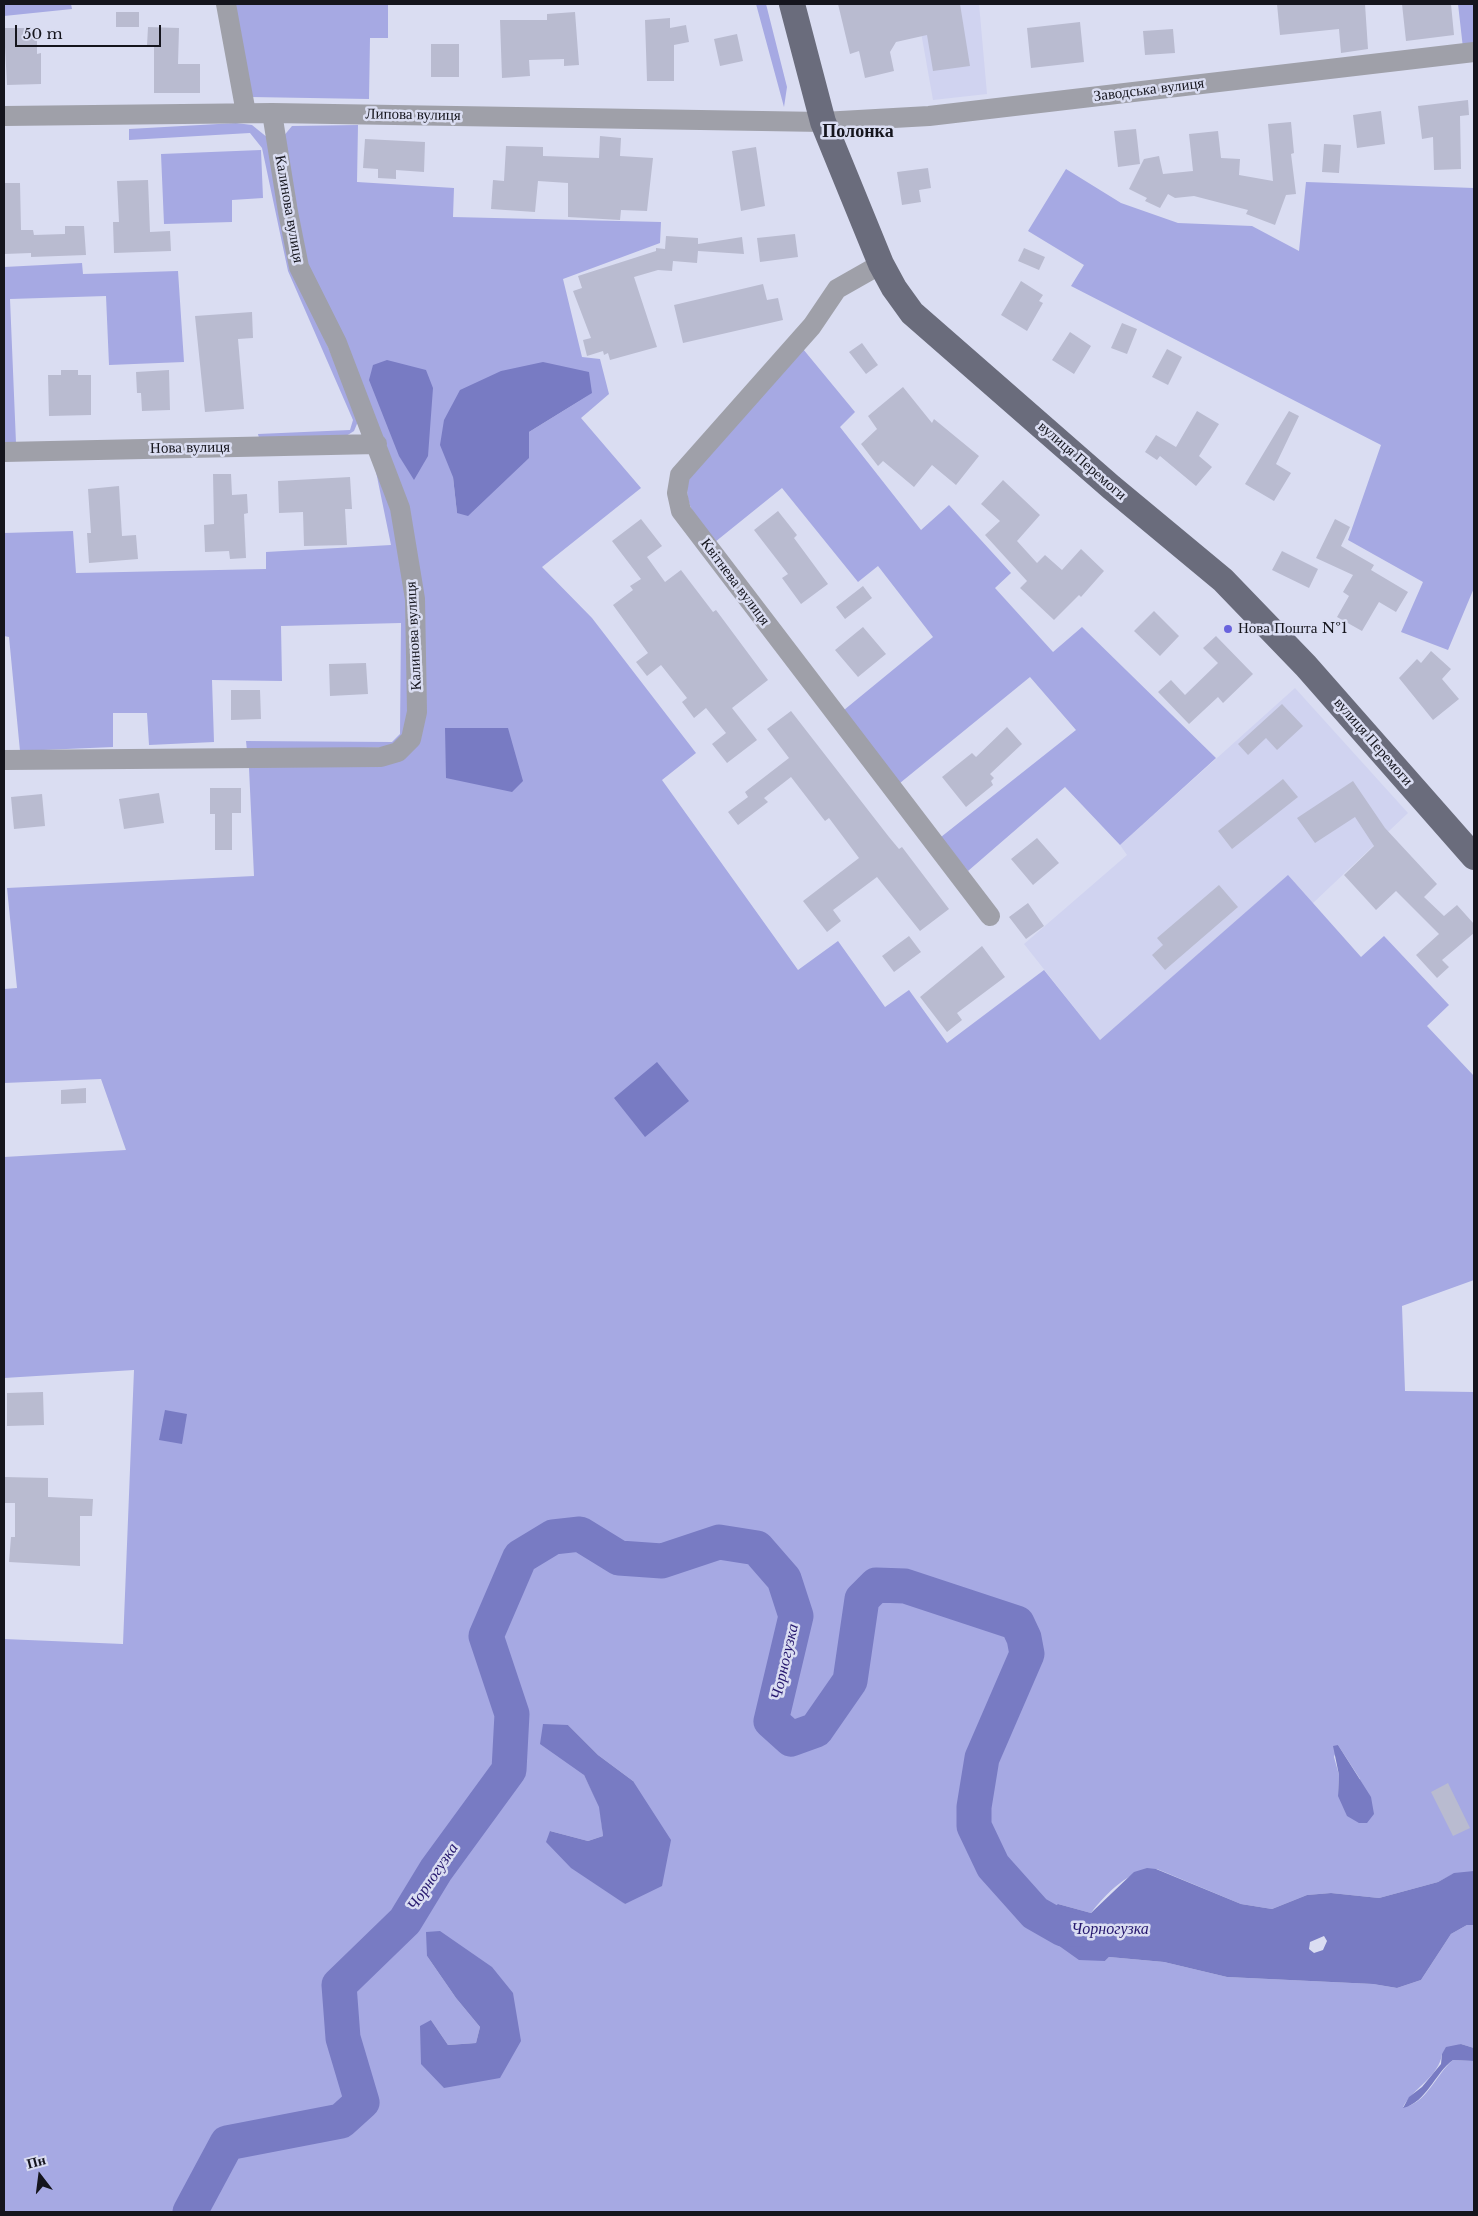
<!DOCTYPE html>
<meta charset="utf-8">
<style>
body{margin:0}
#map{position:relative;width:1478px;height:2216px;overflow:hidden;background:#daddf2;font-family:"Libre Baskerville",serif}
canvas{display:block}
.frame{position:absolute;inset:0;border:5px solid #15151d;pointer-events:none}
.north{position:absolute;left:15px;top:2151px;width:50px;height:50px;-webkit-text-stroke:4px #daddf2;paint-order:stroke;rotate:345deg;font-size:14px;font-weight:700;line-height:20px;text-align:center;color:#15151d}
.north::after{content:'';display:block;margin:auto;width:18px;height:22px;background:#15151d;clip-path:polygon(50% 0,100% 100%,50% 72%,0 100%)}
.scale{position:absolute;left:15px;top:25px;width:146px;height:22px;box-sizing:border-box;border:2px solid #15151d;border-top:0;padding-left:6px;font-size:15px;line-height:18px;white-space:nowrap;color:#15151d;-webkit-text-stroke:4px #daddf2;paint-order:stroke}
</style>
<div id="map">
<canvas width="1478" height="2216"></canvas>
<div class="frame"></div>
<div class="north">Пн</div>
<div class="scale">50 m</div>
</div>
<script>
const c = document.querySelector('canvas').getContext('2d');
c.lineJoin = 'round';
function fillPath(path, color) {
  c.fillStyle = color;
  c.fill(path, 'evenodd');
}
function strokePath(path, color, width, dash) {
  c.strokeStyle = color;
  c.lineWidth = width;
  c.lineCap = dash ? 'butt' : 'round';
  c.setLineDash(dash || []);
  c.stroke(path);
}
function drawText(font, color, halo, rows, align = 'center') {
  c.font = font + ' "Libre Baskerville",serif';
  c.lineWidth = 5;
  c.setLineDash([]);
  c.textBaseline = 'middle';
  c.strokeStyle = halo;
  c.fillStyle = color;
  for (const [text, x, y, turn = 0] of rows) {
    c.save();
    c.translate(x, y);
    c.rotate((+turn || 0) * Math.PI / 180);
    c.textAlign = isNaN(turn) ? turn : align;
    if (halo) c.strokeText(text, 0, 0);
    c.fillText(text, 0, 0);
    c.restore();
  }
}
fillPath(new Path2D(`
 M916 4H979L987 94 933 100Z
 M1295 688 1408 813 1312 904 1288 876 1100 1040 1024 944 1127 855 1120 845Z`), '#d0d3f0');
fillPath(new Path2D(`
 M4 4H71L72 9 4 16Z
 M388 4V38H370L369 99 251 97 234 5Z
 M756 4H766L787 87 784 107Z
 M1458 4H1474V47L1463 48Z
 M236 123 252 125 268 138 294 268 359 419 354 431 343 438H259L258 434 350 430 353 420 288 271 262 148 250 133 129 140V129Z
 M358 125 357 182 454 188 453 217 661 222 660 243 563 279 582 357 600 359 609 394 581 418 641 488 542 567 592 618 696 753 662 780 798 970 838 941 885 1007 909 990 947 1043 1044 970 1100 1040 1288 875 1361 957 1384 936 1449 1005 1427 1026 1474 1076V1280L1402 1306 1405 1391 1474 1392V1886L1453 1874 1438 1882 1379 1898 1331 1893 1307 1895 1272 1909 1241 1904 1157 1869C1131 1868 1106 1893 1091 1913L1058 1904 1105 1961 1109 1957 1164 1962 1227 1977 1373 1984 1397 1988 1421 1980 1451 1934 1467 1925H1474V2048L1461 2044 1442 2054C1439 2077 1413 2088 1403 2107 1426 2105 1436 2074 1453 2060L1474 2061V2212H4V1639L123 1644 134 1370 4 1378V1157L126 1150 101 1079 4 1083V989L17 988 7 888 254 876 249 768 417 742 406 507 304 265 282 138 292 126ZM592 393 529 432 457 513 453 477ZM568 1725 598 1755 633 1781 625 1904 550 1831 588 1841 603 1836 600 1807 584 1775ZM1338 1745 1360 1779 1338 1796 1339 1775 1334 1757ZM427 1932 521 2041 421 2064 431 2020 448 2045 476 2043 480 2027 456 1998 427 1956Z
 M261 150 263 198 232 200V222L164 224 161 154Z
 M1066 169 1121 203 1178 223 1252 226 1299 251 1306 182 1474 188V588L1448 650 1401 632 1423 582 1348 540 1381 445 1071 286 1084 265 1028 231Z
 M82 263 83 274 178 271 184 362 109 365 106 296 10 299 16 443H4V267Z
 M803 349 855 412 840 427 921 530 949 505 1011 573 995 588 1053 652 1082 627 1216 758 1120 845 1065 787 968 871 941 837 1076 730 1030 677 900 783 844 710 933 637 878 566 858 582 782 488 715 542C699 520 683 508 688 479Z
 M373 457 395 510 410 599 413 712 396 747 247 751 246 741 392 742 400 734 401 623 281 626 282 681 212 680 214 742 149 745 147 713H113V747L20 751 9 637 4 636V533L73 531 76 573 266 569V552L391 545Z`), '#a6a9e3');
fillPath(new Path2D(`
 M387 360 426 370 433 388 428 456 414 480 399 456 369 380 373 365Z
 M543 362 589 372 592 393 529 432V458L468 516 457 513 453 477 440 445 444 420 460 390 501 371Z
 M445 728H508L523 781 512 792 446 778Z
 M657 1062 689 1101 645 1137 614 1098Z
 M165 1410 187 1414 182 1444 159 1440Z
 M543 1724 568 1725 598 1755 633 1781 671 1840 662 1886 625 1904 571 1868 546 1842 550 1831 588 1841 603 1836 599 1807 584 1775 540 1744Z
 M1338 1745 1371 1797 1374 1814 1367 1823H1359L1347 1816 1338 1796 1339 1775 1333 1746Z
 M1147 1868 1156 1869 1241 1904 1272 1909 1307 1895 1331 1893 1379 1898 1438 1882 1454 1873 1474 1871V1925H1467L1451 1934 1421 1980 1397 1988 1373 1984 1227 1977 1164 1962 1109 1957 1105 1961 1079 1960 1041 1933 1035 1917 1041 1909 1048 1913 1058 1904 1091 1913 1134 1872ZM1324 1936 1327 1941 1323 1950 1314 1953 1309 1949 1310 1942Z
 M440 1931 492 1967 513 1993 521 2041 500 2078 444 2088 421 2064 420 2026 431 2020 448 2045 476 2043 480 2027 456 1998 427 1956 426 1932Z
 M1461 2044 1474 2048V2061L1453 2060C1434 2074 1427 2102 1403 2108L1409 2097 1422 2087 1441 2064 1442 2054 1446 2047Z`), '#787bc3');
strokePath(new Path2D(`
 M190 2212 227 2143 341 2121 362 2102 343 2038 339 1985 405 1921 436 1870 509 1770 512 1714 486 1636 520 1557 553 1537 580 1534 619 1558 662 1561 719 1542 757 1548 784 1579 796 1616 771 1721 791 1739 816 1730 850 1681 862 1599 876 1585 905 1586 1017 1623 1024 1638 1027 1654 982 1758 974 1807V1826L993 1866 1035 1913 1063 1929H1079`), '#787bc3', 35);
fillPath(new Path2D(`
 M838 4H960L970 66 933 71 927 35 896 42 890 52 894 71 865 78 859 51 850 54Z
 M1277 4H1365L1368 49 1341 53 1339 29 1280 35Z
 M1402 4H1451L1454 35 1406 41Z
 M116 12H139V27H116Z
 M575 12 579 65 564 66V59L529 60 530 76 502 78 500 20H547V14Z
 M670 18V28L686 25 689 42 674 45V81H647L645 20Z
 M1080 22 1084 62 1031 68 1027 28Z
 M148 27 179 28 178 64H200V93H154V46H147Z
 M4 28H37V54L41 53V84L7 85Z
 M1173 29 1175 53 1145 55 1143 31Z
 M737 34 743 61 720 66 714 39Z
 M431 44H459V77H431Z
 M1468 100 1469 115 1460 116 1461 169 1434 170 1433 137 1422 139 1418 106Z
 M1381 111 1385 144 1357 148 1353 115Z
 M1291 122 1294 153 1291 154 1296 194 1286 195 1275 225 1246 214 1248 210 1194 196 1175 198 1168 194 1160 208 1145 201 1147 198 1129 189 1144 159 1159 156 1163 174 1193 171 1189 134 1218 131 1221 158 1240 159 1239 175 1273 181 1268 124Z
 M1136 129 1140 164 1118 167 1114 131Z
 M600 136 621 138 620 156 653 158 647 211 621 210 620 220 568 217V183L538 181 535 212 491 209 493 180 504 181 506 146 543 147V156L599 158Z
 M365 139 425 142 424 172 396 170V179L378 178V169L363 168Z
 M1324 144 1341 145 1339 173 1322 172Z
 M756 147 765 206 741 211 732 151Z
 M928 168 931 188 919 190 921 202 902 205 897 172Z
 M148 180 150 232 170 231 171 251 114 253 113 222H119L117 181Z
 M4 183H20L21 230H33L34 235 65 234V226H84L86 255 31 257V253L4 254Z
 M795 234 798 257 760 262 757 238Z
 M666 236 698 238V244L742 237 744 254 698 251 697 263 673 261 672 271 658 270 634 277 657 347 610 360 608 353 604 355 603 351 587 356 583 340 591 338 573 291 582 288 578 276 656 251V248L665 249Z
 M1024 248 1045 257 1039 270 1018 261Z
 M1021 281 1043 295 1039 301 1043 303 1027 331 1001 315Z
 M763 284 767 300 778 298 783 320 683 343 674 305Z
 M252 312 253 338 238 339 244 409 205 412 195 316Z
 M1122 323 1137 329 1127 354 1111 348Z
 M1070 332 1091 346 1074 374 1052 360Z
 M862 343 878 365 866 374 849 352Z
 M1167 349 1182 357 1168 385 1152 377Z
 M61 370H78V375H91V415L49 416 48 375H61Z
 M169 370 170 410 142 411 141 393H137L136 372Z
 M903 387 932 423 934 419 979 456 956 485 932 465 914 487 883 461 878 466 861 444 877 429 868 416Z
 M1197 411 1219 424 1199 456 1212 467 1196 486 1160 456 1157 460 1145 452 1156 435 1176 447Z
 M1289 411 1299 416 1276 464 1291 473 1274 501 1245 484Z
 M213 474H231L232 495 247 494 248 513 244 514 246 558 230 559 229 551 205 552 204 525 214 524Z
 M350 477 352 509H345L347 545 304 546 303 512 279 513 278 481Z
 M1003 480 1040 515 1017 541 1037 563 1045 555 1062 570 1081 549 1104 571 1081 597 1079 595 1054 620 1020 588 1027 581 985 535 1000 521 981 504Z
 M119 486 122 536 136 535 138 559 89 563 87 533H91L88 489Z
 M778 511 797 535 794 538 828 584 801 604 782 578 788 574 754 530Z
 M641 519 662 546 647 557 665 582 681 570 713 612 716 610 768 680 732 708 757 740 727 763 712 744 726 733 706 708 694 718 682 702 687 698 661 665 647 676 636 662 648 653 613 605 633 590 630 586 641 579 612 541Z
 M1335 519 1350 527 1341 546 1374 565 1371 570 1408 592 1396 612 1379 602 1362 631 1337 617 1349 596 1343 592 1353 575 1316 558Z
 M1282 551 1318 569 1309 588 1272 570Z
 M863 586 872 598 845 619 836 607Z
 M1154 611 1179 636 1160 656 1134 631Z
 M863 627 886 654 858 677 835 650Z
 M1216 636 1253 674 1223 703 1218 697 1189 724 1158 692 1171 680 1185 695 1218 663 1203 648Z
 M1431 651 1451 669 1442 679 1459 699 1433 720 1399 678 1417 659 1421 663Z
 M366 663 368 694 330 696 329 664Z
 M231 690H260L261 719 231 720Z
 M1282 704 1303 726 1277 750 1266 738 1248 755 1238 744Z
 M791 711 889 837 899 849 902 847 949 909 920 931 877 877 833 910 841 921 827 932 803 901 859 858 829 818 825 821 791 777 764 798 768 802 738 825 728 812 748 797 745 792 789 758 767 729Z
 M1007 727 1022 744 990 774 994 778 991 781 993 785 966 807 942 777 972 753 976 757Z
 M1283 779 1298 797 1232 849 1218 831Z
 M1353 781 1385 828 1437 884 1424 897 1444 916 1457 905 1474 924V933L1442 960 1449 967 1437 978 1416 955 1439 934 1396 891 1376 910 1344 875 1374 846 1355 817 1315 843 1297 818Z
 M210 788H241V813H232V850H215V814H210Z
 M159 793 164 823 124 829 119 799Z
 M42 794 45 826 14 829 11 797Z
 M1037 838 1059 863 1033 885 1011 859Z
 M1219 885 1238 907 1165 970 1152 955 1163 945 1157 938Z
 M1028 903 1044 926 1026 939 1009 917Z
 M909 936 921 952 894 972 882 956Z
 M982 946 1005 977 957 1013 962 1020 947 1032 920 997Z
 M86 1088V1103L61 1104V1090Z
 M43 1392 44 1425 7 1426V1393Z
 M4 1477 48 1478V1497L93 1499 92 1516H80V1566L9 1562 11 1537H15V1503H4Z
 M1448 1783 1470 1828 1453 1836 1431 1792Z`), '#b9bbd0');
strokePath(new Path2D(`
 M226 4 246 113
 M4 116 272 113 823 122 929 116 1474 52
 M881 264 837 289 812 326 680 475 677 493 681 511 990 916
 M4 452 377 444
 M4 760 381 757 398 752 411 739 417 712 415 599 400 508 337 343 299 267 288 212 272 113`), '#9fa0a9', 20);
strokePath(new Path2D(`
 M792 4 823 122 881 264 894 288 912 313 1111 487 1223 580 1306 666 1474 857`), '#6a6c7c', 26);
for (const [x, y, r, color] of [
 [1228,629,5,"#6963dd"]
]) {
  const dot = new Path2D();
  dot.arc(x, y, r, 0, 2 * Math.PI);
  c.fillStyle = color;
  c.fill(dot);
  strokePath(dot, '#daddf2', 2);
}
drawText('15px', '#15151d', '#daddf2', [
 ["Заводська вулиця",1149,90,-7],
 ["Липова вулиця",413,115,1],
 ["Калинова вулиця",289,209,80],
 ["Нова вулиця",190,448,-1],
 ["вулиця Перемоги",1082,461,41],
 ["Квітнева вулиця",735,582,53],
 ["Калинова вулиця",414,636,-93],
 ["вулиця Перемоги",1373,742,49]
]);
drawText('15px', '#15151d', '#daddf2', [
 ["Нова Пошта №1",1238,629]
], 'left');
drawText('italic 16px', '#25176d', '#daddf2', [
 ["Чорногузка",785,1662,-77],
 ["Чорногузка",433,1877,-56],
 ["Чорногузка",1110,1929]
]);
drawText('bold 18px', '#15151d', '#daddf2', [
 ["Полонка",858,132]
]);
</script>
